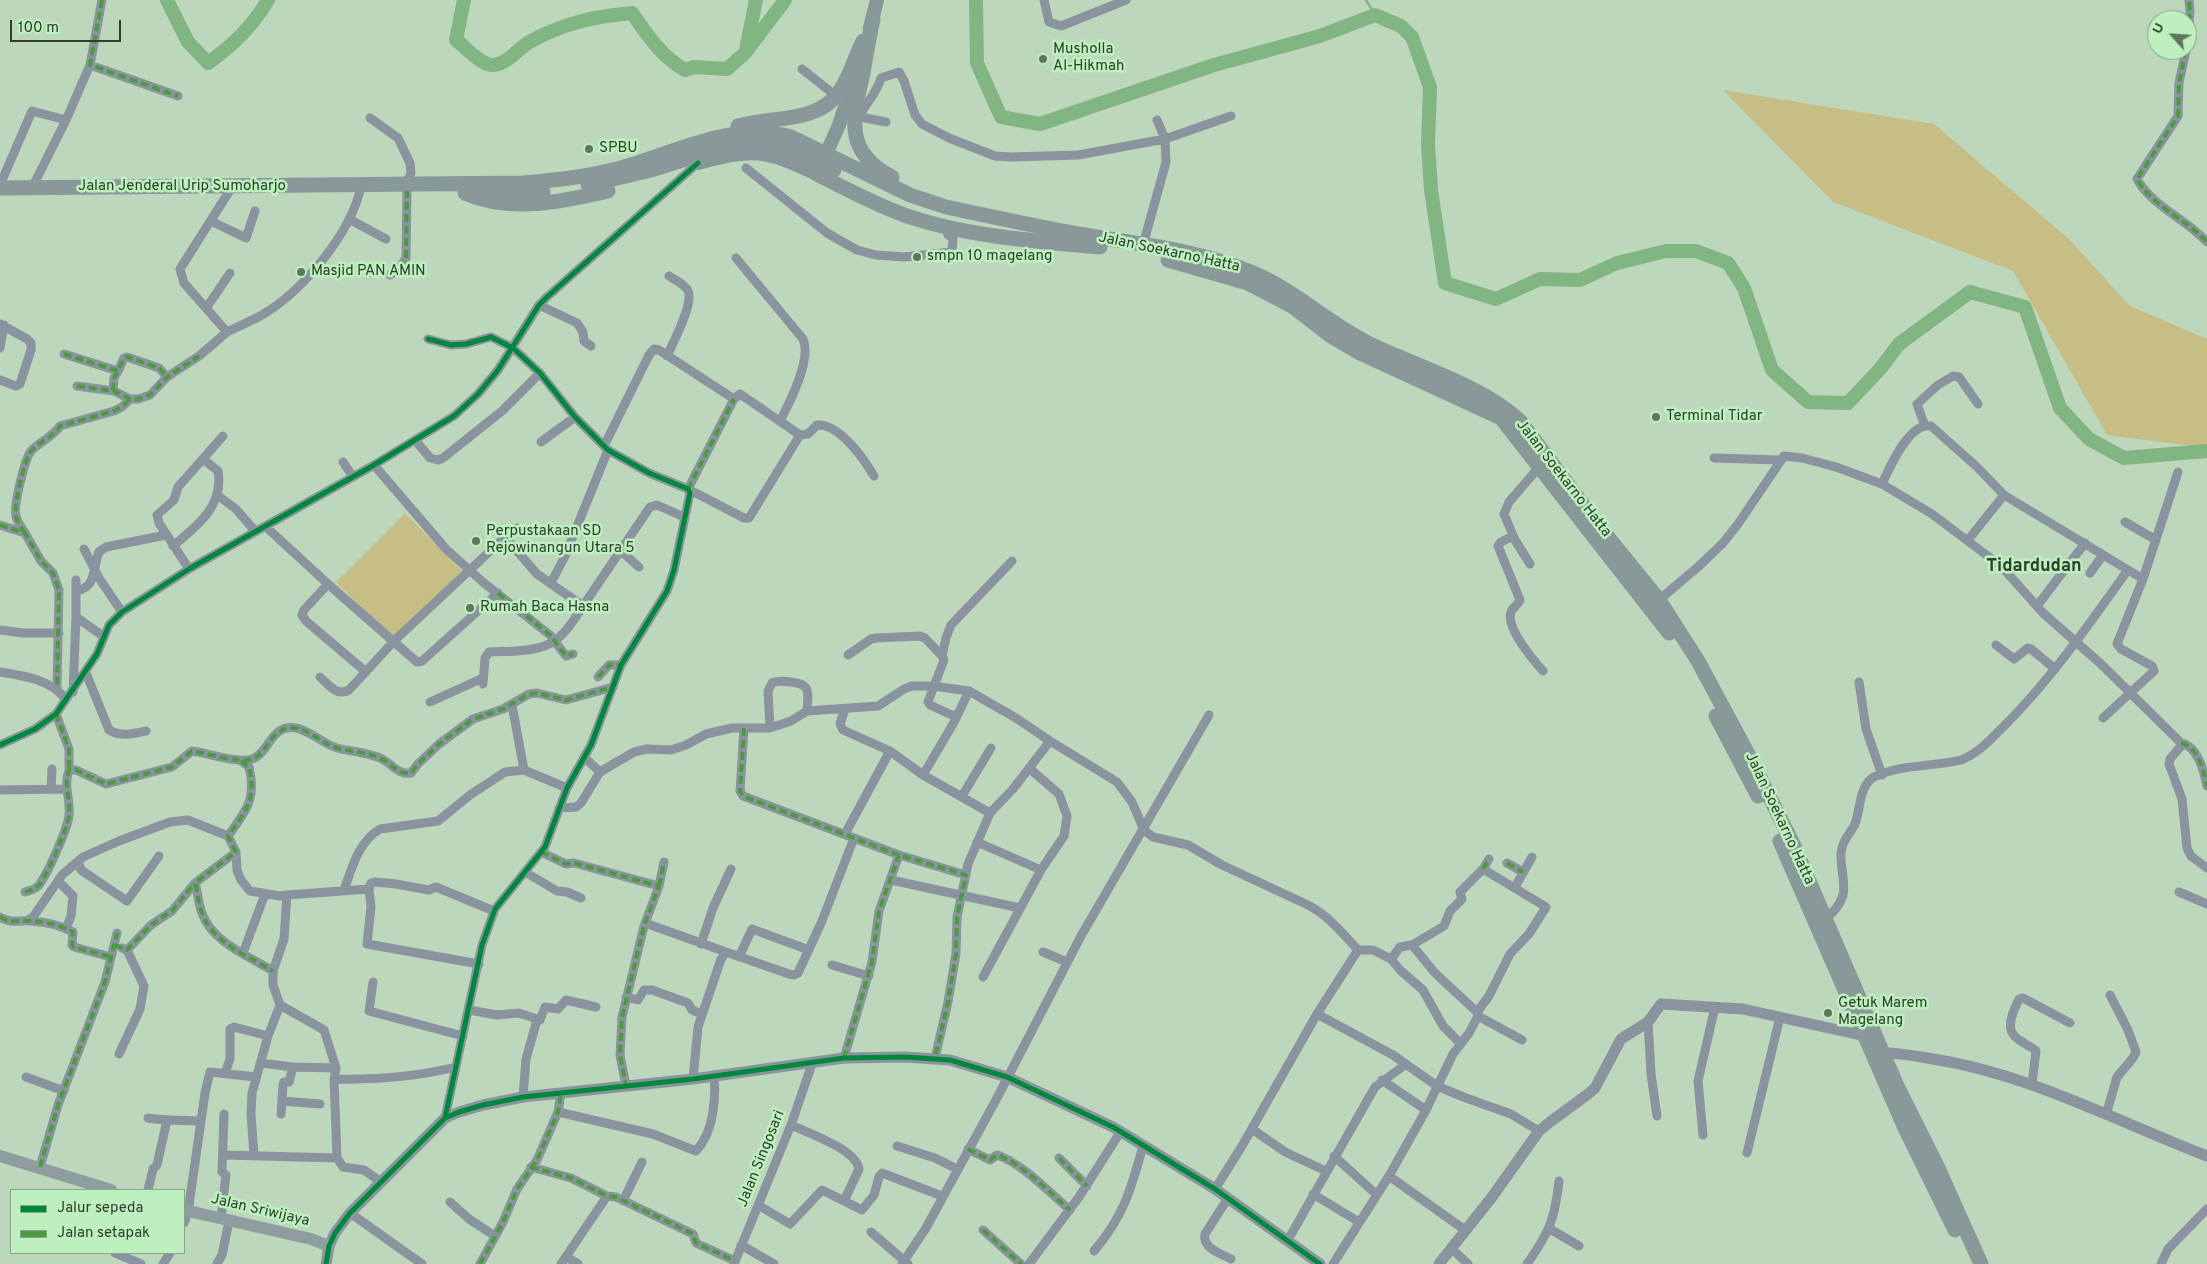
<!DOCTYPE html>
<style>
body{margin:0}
#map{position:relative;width:2207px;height:1264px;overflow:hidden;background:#bcd7bc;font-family:Overpass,sans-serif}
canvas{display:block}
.legend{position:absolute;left:10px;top:1189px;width:175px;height:65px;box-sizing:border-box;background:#bdf0be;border:1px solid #83aa84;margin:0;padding:6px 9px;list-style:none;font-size:15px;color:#2c402c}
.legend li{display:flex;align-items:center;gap:10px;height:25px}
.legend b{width:25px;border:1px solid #83aa84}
.north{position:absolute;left:2147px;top:10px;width:50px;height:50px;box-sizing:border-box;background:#bdf0be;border:1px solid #83aa84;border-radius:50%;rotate:296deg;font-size:14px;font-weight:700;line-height:20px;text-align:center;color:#2c402c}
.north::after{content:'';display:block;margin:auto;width:18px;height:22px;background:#5e755e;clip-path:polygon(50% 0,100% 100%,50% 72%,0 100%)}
.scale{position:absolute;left:10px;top:20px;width:111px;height:22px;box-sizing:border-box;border:2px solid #2c402c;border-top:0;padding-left:6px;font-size:15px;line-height:18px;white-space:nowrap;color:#2c402c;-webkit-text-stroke:4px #bdf0be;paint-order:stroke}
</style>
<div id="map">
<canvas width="2207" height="1264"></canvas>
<ul class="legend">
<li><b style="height:6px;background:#00873e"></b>Jalur sepeda</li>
<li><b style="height:6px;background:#4d9b40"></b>Jalan setapak</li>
</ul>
<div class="north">U</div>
<div class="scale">100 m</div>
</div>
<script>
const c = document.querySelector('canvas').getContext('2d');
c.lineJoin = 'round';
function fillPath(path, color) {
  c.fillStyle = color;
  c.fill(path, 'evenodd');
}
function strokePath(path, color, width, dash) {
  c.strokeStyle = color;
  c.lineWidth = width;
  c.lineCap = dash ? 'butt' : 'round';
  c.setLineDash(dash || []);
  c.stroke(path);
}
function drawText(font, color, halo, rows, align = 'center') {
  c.font = font + ' Overpass,sans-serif';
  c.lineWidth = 5;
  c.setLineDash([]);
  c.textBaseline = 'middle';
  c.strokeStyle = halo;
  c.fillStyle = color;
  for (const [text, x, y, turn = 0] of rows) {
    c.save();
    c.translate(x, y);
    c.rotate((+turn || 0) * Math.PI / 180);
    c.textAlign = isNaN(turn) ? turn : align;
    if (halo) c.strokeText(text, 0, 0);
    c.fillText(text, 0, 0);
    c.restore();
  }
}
fillPath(new Path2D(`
 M1723 90 1934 124 2069 239 2130 306 2207 339V448L2107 435 2013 271 1833 202Z
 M405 513 462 571 393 640 336 582Z`), '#c6be85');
strokePath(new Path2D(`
 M1366 0 1375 15`), '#81b683', 2.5);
strokePath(new Path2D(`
 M167 0 188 42 208 63C233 45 252 27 268 0
 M464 0 456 40C466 47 481 66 494 65 510 63 519 46 533 40 565 23 596 16 632 13 647 35 662 57 685 70L694 67 727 69 745 53 785 0
 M976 0 977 63 1001 117 1040 124 1214 65 1320 36 1375 15 1401 26 1412 37 1430 87 1428 144 1431 190 1445 283 1496 299 1540 279 1580 280 1617 263 1666 251H1696L1728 263 1744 288 1772 370 1808 402 1848 403 1880 369 1899 344 1970 292 2025 307 2060 408 2089 439 2124 458 2207 451
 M746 50 756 0`), '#81b683', 14);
strokePath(new Path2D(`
 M102 0 90 65 178 96
 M1044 0 1049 22 1061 26 1126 0
 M2187 46 2190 11 2189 0
 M2186 50 2179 83 2178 116 2137 179C2152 206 2186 219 2207 242
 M802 69 836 96
 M855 116 886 122
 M859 117C866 103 877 93 881 78L899 72 904 81 915 115 922 124 949 138 995 156 1011 157 1078 155 1165 139 1231 116
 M370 118 398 138 410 163 411 173 406 184
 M746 168 827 233 857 250 876 255 904 257 952 252 953 238 948 235 950 228
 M0 185 32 111 66 120
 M232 187 180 269 184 283 227 332C239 326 251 321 262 315 303 291 352 232 361 186
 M32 188 66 120 90 65
 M349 219 386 239
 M211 221 246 238 255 211
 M1143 245 1166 162 1165 139 1157 120
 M736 258 803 339C812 359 790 402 780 421
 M390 275 399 269 406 258 407 191
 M539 305 577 323 583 332 584 341 591 346
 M207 307 230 273
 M0 324 27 339 31 343V350L20 384 16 386 0 380
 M428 339 451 345 466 344 491 337 513 348 540 373 575 417 608 450 649 473 688 489 690 493 674 570 667 591 621 665 591 745 567 788 545 847 495 909 482 945 445 1118
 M0 348 4 325
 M64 354 118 371 124 358 127 357 159 368 167 377
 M667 356C673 343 694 303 688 291 685 284 675 280 669 276
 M77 386 114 391 130 399H138L150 395 167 377 199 356 227 332
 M113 391 114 378 118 371
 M1925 426 1917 404 1938 385 1953 376 1959 377 1978 404
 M800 435 749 518H744L688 489 734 399 740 394 800 435 808 434 817 425C839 423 864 459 874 476
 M415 440 430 458 438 460 443 458 502 411 540 373
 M541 442 575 417
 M604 446 649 355 654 349 659 350 734 399
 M1714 458 1780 460
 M343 462 353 477
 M374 465 446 549 484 583 550 635 566 656 573 654
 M1882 484C1889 469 1909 421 1931 426L1977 467 2004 495 2143 579 2117 644 2121 649 2152 666 2154 671 2103 718
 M217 495 236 509 255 531
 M2125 522 2156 540
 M0 525 25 533 41 561 53 573 59 590 57 688
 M265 526 328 584 417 662 422 661 498 593
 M25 533C22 528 17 522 16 516 13 507 25 458 31 451 40 441 53 437 60 426L114 411 122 407 130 399
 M1513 536 1501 542 1498 546 1520 600C1518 605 1513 607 1511 612 1505 627 1534 661 1543 671
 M505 537 517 528
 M1968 540 2004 495
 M173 546C197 526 224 506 218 471L203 459
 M84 549 99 578 122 612
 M621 551 639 567
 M1530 564 1515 540 1504 514 1509 502 1540 466
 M189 569 159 523 157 515 174 500 178 487 223 436
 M2090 573 2103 555
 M2143 579 2178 472
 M551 583 565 556 608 450
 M328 584 304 610 302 615 306 621 366 672
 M76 591C97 587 92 570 99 552L106 547 166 535
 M1659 600 1699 566 1723 543 1738 524 1784 456 1802 458 1836 467 1882 484 1932 514 2001 566 2043 613 2101 664 2180 742 2181 746 2170 759 2169 764 2182 799 2187 848 2191 856 2207 868
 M2037 606 2085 543
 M76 617 103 636
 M0 630 23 633H59
 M1996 645 2014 659 2028 648 2031 649 2055 669
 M848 655 871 639 876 638 920 636 925 638 942 656 944 660 928 702 930 705 956 717
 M942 656 946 638 951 625 1012 561
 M0 672C25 676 49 679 66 699
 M86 673 109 730C121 737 133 734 146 731
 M320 677C329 685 337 697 349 690L394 641 505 537 537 574 583 606 650 507 657 505 684 517
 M598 677 609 665H621
 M1859 682 1866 729 1882 775
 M483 684 485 658 489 652C498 651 507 652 516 651 555 649 563 637 583 606
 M73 692 76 617V580
 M430 702 483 678
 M512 705 524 770
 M56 714 69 749V770
 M744 728 740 791 743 796 899 855 966 875
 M770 728 768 691 772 683C779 680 804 681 807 690 809 696 807 705 807 711
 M2181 743C2198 746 2204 772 2207 786
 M0 745 35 729 56 714 97 654 109 625 122 612 189 569 374 465 454 416 478 394 498 370 539 305 547 297 698 163
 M890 751 923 775 990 813
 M584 757 600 772 634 752 647 749 671 750 686 745 706 734 732 728H770L791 721 807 711 878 706 904 689 912 686H933L969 691 1016 718 1050 741
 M1029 768 1059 794 1067 816 1064 836 1041 870
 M923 775 953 724 969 691
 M51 788 52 769
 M0 790 65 789
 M962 796 991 748
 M559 808 576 807 581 803 600 772
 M845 834 890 751 843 730 840 724 845 709
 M228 836C246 811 257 799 249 767L241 761
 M977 842 1041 870 983 977
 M236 852 195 883C198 892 198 904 202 913 212 942 248 956 273 971
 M541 852 566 864 574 863 659 886 644 926 622 1017 620 1055 626 1086
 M78 861 81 870 127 901 159 856
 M1507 863 1523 872
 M1483 869 1489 859
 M525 872 557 891 567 892 581 898
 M891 880 1020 908
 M58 881 73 896 71 916 66 929
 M659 886 664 862
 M1515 887 1532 857
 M369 889 371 883 375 882 396 884 429 890 436 887 494 911
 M344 890C352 868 358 842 380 829L438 821 470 795 505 772 524 770 567 788
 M25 892C31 890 35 890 39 885 48 873 67 830 69 816 71 800 63 786 69 770H76L106 784 172 767 192 751C208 753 239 764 252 759 269 754 271 723 296 728 311 731 323 744 337 748 352 752 368 752 382 759 392 764 398 775 411 773L418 764 439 744 473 719 503 709 529 694 537 693 566 700 613 687
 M2179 892 2207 904
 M0 917C11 924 19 920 31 921 45 922 61 925 73 932L72 945 74 947 111 957
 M28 920 33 917 62 875 83 857 119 841 170 822 188 820 228 836 236 852 237 870 241 880 250 891 280 896 287 895
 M1825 920C1832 913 1840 906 1843 895 1846 882 1840 867 1841 853 1842 842 1848 836 1854 826 1861 812 1858 786 1874 777 1900 764 1933 767 1961 760 1977 754 1988 742 2000 730 2047 684 2089 625 2127 571
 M645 923 726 952
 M701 944 713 908 731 869
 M1412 945 1435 973 1477 1012
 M122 948 127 950 151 925 172 911 195 883
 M1358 950H1373L1391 959 1400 947 1412 945 1444 926 1450 911 1462 899 1460 892 1483 869 1546 907 1529 934 1510 954 1489 996 1477 1012 1478 1016 1469 1033 1453 1054 1426 1110 1389 1176 1465 1230
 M1043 952 1067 962
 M243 953 265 894
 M739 957 752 929 809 950
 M1391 959 1400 970 1423 990 1443 1026 1460 1043
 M832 965 869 976
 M373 982 369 1011 463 1036
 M626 997 638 1000 644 990H652L688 1003 692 1010 702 1014
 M469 1010 497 1015 519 1013 540 1020 545 1007 558 1009 566 1000 596 1007
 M1478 1016 1522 1040
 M1648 1022 1651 1074 1657 1116
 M119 1054 140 1009 144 986 127 950
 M844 1058 872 962 879 911 899 855
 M935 1058 948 1002 956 954 957 917 968 864 990 813 1013 789 1050 741 1117 782 1132 802 1144 830 1153 837 1188 845 1222 865 1308 905C1328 915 1343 934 1358 950L1317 1014
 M261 1063 293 1067 336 1068
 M225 1073 230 1059V1029L234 1027 268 1036
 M26 1077 64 1091
 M334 1079C376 1080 415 1077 456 1067
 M693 1079 698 1027 721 959 726 952 789 974 794 975 798 973 822 921 854 838
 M1382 1080 1426 1110
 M2032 1084 2036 1051C2030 1045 2017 1041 2013 1034 2006 1025 2015 1007 2019 999L2023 998 2070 1023
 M523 1097 526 1059 537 1020
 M282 1101 320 1104
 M558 1112 653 1134 696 1151C714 1132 716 1099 714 1075
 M281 1114 283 1085 284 1082H289L293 1067
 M2106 1115 2117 1077 2133 1058 2136 1052 2128 1030 2110 995
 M148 1118C165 1121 183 1120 201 1121
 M791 1125C808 1133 856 1149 859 1169L844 1201
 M1252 1129 1285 1152 1326 1171
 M1703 1135 1698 1081 1715 1007
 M897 1146 935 1158 957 1169
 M968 1149 990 1160 997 1155C1022 1163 1050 1193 1070 1210
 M1747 1153 1780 1017
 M224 1155 337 1158 334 1079 336 1068 324 1030 280 1005 273 985V971L284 939 287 895 369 889 371 907 367 944 479 964
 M254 1155 251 1114 252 1093 268 1036 280 1005
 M1334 1156 1377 1195
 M337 1158 343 1167 364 1170 381 1182
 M1059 1158 1087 1186
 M40 1167 58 1105 105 982 117 933
 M531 1167 571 1178 607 1196 616 1197 693 1234 696 1243 735 1261
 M1215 1189 1242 1146 1317 1014 1393 1055 1437 1086 1466 1098 1511 1114 1539 1131
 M148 1190 153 1169 157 1165 167 1120
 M1313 1194 1359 1222
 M1228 1198 1205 1234C1202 1248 1220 1253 1231 1259
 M623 1201 642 1162
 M450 1202 469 1219 495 1236
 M758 1205 790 1224 822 1190 862 1210 874 1195 879 1177 882 1173 942 1196
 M350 1213 422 1264
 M221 1219 226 1175 222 1172 224 1114
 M184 1223 188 1212 205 1093 210 1072 256 1077
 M1550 1229 1579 1246
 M983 1230 1021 1264
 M871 1232 908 1264
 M1288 1240 1375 1087 1406 1064
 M741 1245 774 1264
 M1451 1248 1468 1264
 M1094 1251C1124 1216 1131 1189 1143 1146
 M115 1253 141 1264
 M566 1257 578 1264
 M163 1264 170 1253
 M217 1264 222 1255 229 1221
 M480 1264 503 1222 517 1189 537 1160 558 1112 561 1093
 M561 1264 607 1196
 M734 1264 791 1125 812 1064
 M902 1264 926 1228 997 1098 1081 936 1209 715
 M1029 1264 1079 1197 1121 1131
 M1333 1264 1389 1176
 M1527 1264C1549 1233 1555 1219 1559 1181
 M2161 1264 2168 1249 2207 1209`), '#8a949e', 9);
strokePath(new Path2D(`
 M1884 1053C1900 1053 1916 1056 1933 1059 2029 1074 2116 1121 2207 1156
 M326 1264 329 1246 335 1233 350 1213 445 1118 459 1112 483 1105 523 1097 693 1079 844 1058 905 1057 950 1060 1007 1077 1113 1127 1215 1189 1320 1264
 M1439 1264 1492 1197 1539 1131 1550 1122 1588 1094 1595 1088 1621 1039 1648 1022 1661 1004 1743 1009 1865 1036`), '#8a949e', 11);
strokePath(new Path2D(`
 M0 1156 111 1190
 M184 1210 311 1239 329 1246`), '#8e9ea0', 12);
strokePath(new Path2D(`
 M870 28 877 0
 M698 163C754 148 764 149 817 174L839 125 857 70`), '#879699', 14);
strokePath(new Path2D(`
 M873 19C869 37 866 55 863 73 853 117 843 152 892 177
 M738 126C772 116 818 124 840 91 850 76 855 57 863 41
 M817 174C846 189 876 205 907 216 969 237 1036 241 1100 247
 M588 185 651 170 729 145 750 142 771 143 834 170
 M0 188 523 183C555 180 586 177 617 169 673 154 733 120 791 137L910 195 946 207C994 217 1042 228 1091 236 1144 245 1202 251 1253 273 1296 291 1330 325 1372 345 1418 367 1483 386 1520 421L1602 530 1659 600 1698 661 1748 754 1793 844 1897 1086 1938 1168 1981 1264
 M465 193C511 213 561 202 608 191
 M489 194H521L543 192
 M1168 260 1248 283 1292 306 1331 336 1360 353 1501 418 1669 633
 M1716 716 1758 796
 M1780 841 1905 1128 1955 1230`), '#89999a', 15);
strokePath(new Path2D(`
 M102 0 90 65 178 96
 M2187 46 2190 11 2189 0
 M2186 50 2179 83 2178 116 2137 179C2152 206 2186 219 2207 242
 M390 275 399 269 406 258 407 191
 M64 354 118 371 124 358 127 357 159 368 167 377
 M77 386 114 391 130 399H138L150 395 167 377 199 356
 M113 391 114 378 118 371
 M688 489 734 399
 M0 525 25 533 41 561 53 573 59 590 57 688
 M25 533C22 528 17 522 16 516 13 507 25 458 31 451 40 441 53 437 60 426L114 411 122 407 130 399
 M498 593 550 635 566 656 573 654
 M598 677 609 665H621
 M56 714 69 749V770
 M744 728 740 791 743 796 899 855 966 875 957 917 956 954 948 1002 935 1058
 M2181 743C2198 746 2204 772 2207 786
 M241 761 249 767C257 799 246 811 228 836L236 852 195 883C198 892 198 904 202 913 212 942 248 956 273 971
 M541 852 566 864 574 863 659 886 644 926 622 1017 620 1055 626 1086
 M1507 863 1523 872
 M1483 869 1489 859
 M659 886 664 862
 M25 892C31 890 35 890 39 885 48 873 67 830 69 816 71 800 63 786 69 770H76L106 784 172 767 192 751C208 753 239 764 252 759 269 754 271 723 296 728 311 731 323 744 337 748 352 752 368 752 382 759 392 764 398 775 411 773L418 764 439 744 473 719 503 709 529 694 537 693 566 700 613 687
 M0 917C11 924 19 920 31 921 45 922 61 925 73 932L72 945 74 947 111 957
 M115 945 127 950 151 925 172 911 195 883
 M844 1058 872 962 879 911 899 855
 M968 1149 990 1160 997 1155C1022 1163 1050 1193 1070 1210
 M1059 1158 1087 1186
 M40 1167 58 1105 105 982 117 933
 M531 1167 571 1178 607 1196 616 1197 693 1234 696 1243 735 1261
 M983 1230 1021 1264
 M480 1264 503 1222 517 1189 537 1160 558 1112 561 1093`), '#4d9b40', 4, [8, 4]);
strokePath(new Path2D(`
 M428 339 451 345 466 344 491 337 513 348 540 373 575 417 608 450 649 473 688 489 690 493 674 570 667 591 621 665 591 745 567 788 545 847 495 909 482 945 445 1118
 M0 745 35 729 56 714 97 654 109 625 122 612 189 569 374 465 454 416 478 394 498 370 539 305 547 297 698 163
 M326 1264 329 1246 335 1233 350 1213 445 1118 459 1112 483 1105 523 1097 693 1079 844 1058 905 1057 950 1060 1007 1077 1113 1127 1215 1189 1320 1264`), '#00873e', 5);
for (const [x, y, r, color] of [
 [1043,59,5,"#5e755e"],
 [589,149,5,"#5e755e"],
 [917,257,5,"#5e755e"],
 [301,272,5,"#5e755e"],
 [1656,417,5,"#5e755e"],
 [476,541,5,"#5e755e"],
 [470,608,5,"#5e755e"],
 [1828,1013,5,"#5e755e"]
]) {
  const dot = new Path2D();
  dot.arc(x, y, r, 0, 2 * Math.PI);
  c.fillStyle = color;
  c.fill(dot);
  strokePath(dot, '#bdf0be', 2);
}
drawText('15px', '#2c402c', '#bdf0be', [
 ["Musholla",1053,50],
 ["Al-Hikmah",1053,67],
 ["SPBU",599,149],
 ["smpn 10 magelang",927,257],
 ["Masjid PAN AMIN",311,272],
 ["Terminal Tidar",1666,417],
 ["Perpustakaan SD",486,532],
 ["Rejowinangun Utara 5",486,549],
 ["Rumah Baca Hasna",480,608],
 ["Getuk Marem",1838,1004],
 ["Magelang",1838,1021]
], 'left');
drawText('15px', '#2c402c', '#bdf0be', [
 ["Jalan Jenderal Urip Sumoharjo",182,187],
 ["Jalan Soekarno Hatta",1169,253,12],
 ["Jalan Soekarno Hatta",1563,479,52],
 ["Jalan Soekarno Hatta",1779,819,65],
 ["Jalan Singosari",762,1159,-68],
 ["Jalan Sriwijaya",260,1211,13]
]);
drawText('bold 18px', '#2c402c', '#bdf0be', [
 ["Tidardudan",2034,567]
]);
</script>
